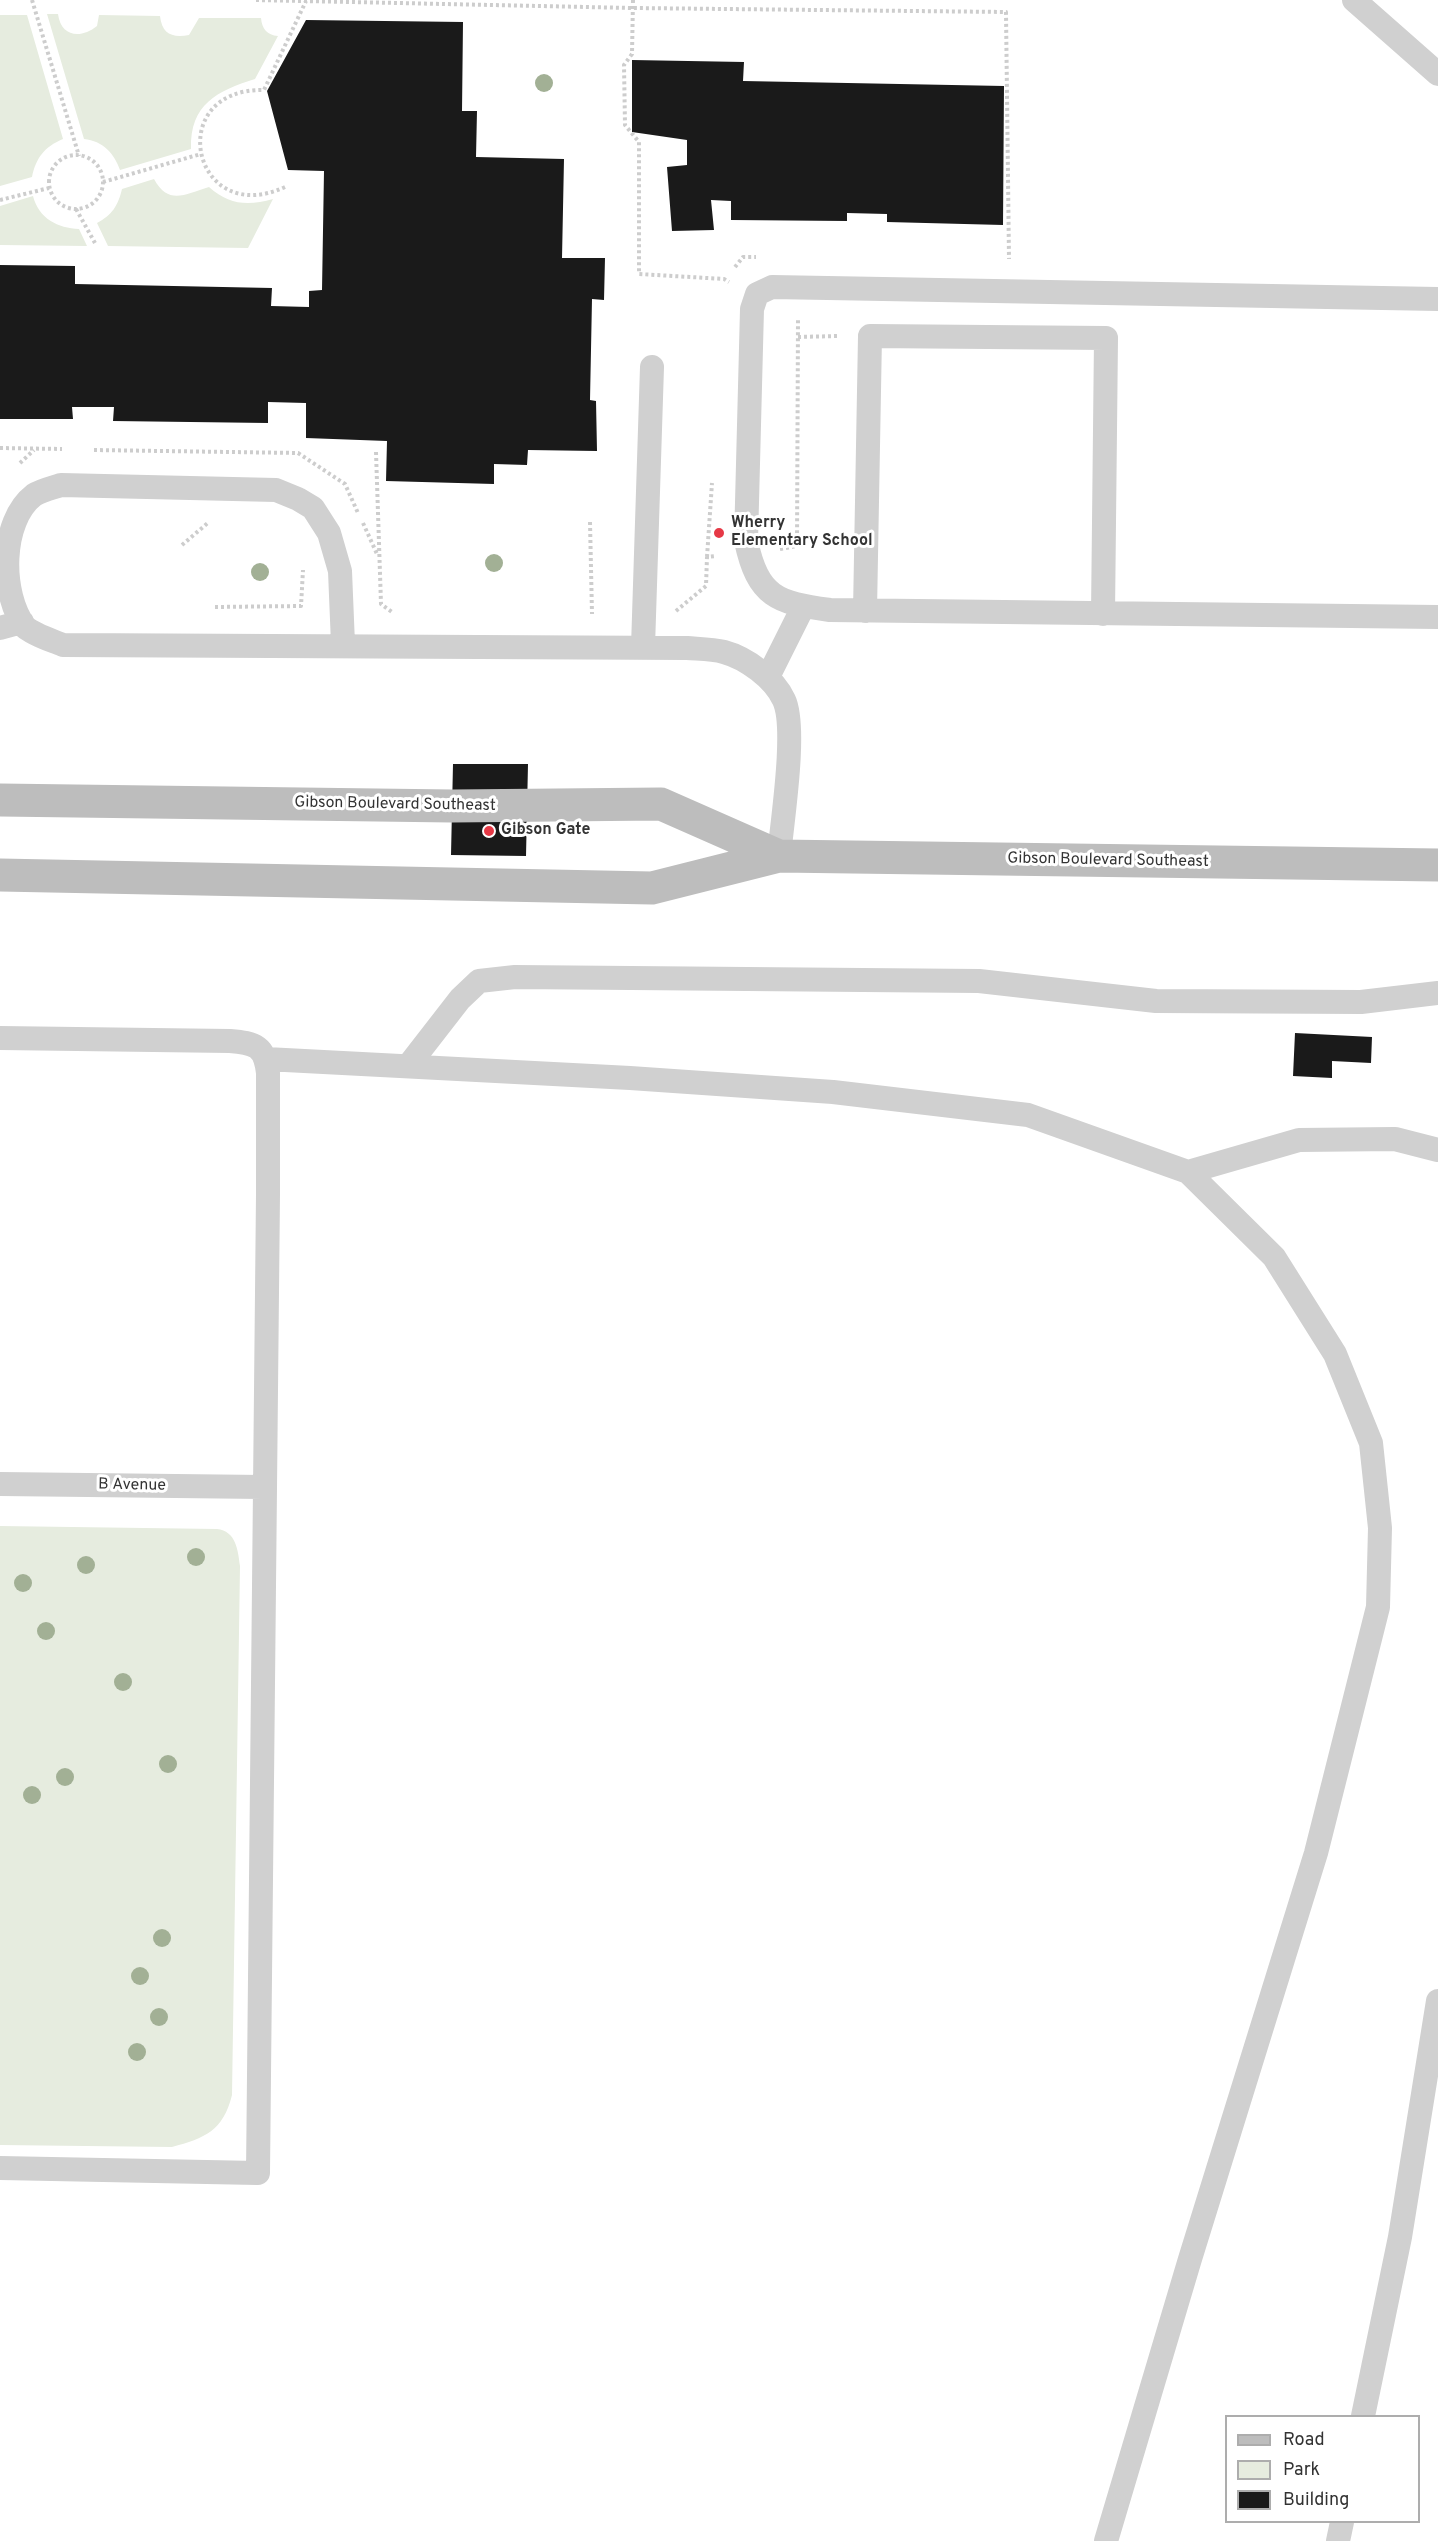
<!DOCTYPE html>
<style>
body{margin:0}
#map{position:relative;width:1438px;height:2541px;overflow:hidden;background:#fff;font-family:Overpass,sans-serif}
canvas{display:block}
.legend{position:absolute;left:1225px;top:2415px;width:195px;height:108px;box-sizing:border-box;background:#fff;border:2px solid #adadad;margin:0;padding:8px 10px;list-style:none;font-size:18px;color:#333}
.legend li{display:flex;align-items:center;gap:12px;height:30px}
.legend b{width:30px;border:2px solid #adadad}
</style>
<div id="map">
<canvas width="1438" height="2541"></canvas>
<ul class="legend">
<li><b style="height:8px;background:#bdbdbd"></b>Road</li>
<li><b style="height:16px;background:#e6ecdf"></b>Park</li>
<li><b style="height:16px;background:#1a1a1a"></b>Building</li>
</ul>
</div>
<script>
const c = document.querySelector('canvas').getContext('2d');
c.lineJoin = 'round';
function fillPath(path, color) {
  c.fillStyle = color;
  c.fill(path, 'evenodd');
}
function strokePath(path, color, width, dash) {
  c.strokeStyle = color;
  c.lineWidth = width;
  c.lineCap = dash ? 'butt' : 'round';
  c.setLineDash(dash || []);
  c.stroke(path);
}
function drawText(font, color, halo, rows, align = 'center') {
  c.font = font + ' Overpass,sans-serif';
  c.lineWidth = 6;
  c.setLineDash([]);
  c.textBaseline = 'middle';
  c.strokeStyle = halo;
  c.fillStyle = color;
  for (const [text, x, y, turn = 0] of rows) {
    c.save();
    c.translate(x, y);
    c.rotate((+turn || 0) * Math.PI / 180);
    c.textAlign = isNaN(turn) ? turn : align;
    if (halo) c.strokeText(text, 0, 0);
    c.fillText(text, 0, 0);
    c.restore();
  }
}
fillPath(new Path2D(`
 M47 14H58C61 37 81 39 97 26L99 15 160 16C162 34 172 38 189 35L199 18H261C262 29 267 35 278 36L255 79C217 91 190 104 191 149L120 170C114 153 103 141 84 139Z
 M0 15H27L63 139C44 147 36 158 32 177L0 186Z
 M154 179C169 206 185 194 209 187 229 205 248 206 273 199L248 248 108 246 97 223C112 215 118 206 122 189Z
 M33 196C39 219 58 228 79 229L87 246 0 245V206Z
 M0 1526 217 1529C236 1531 238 1550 240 1566L232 2095C223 2131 205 2138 172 2147L0 2145Z`), '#e6ecdf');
fillPath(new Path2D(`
 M306 20 463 22 462 111H477L476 157 564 159 562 258H605L604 300 592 299 590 400 596 401 597 451 528 450 527 465 494 464V484L386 481 387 441 306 438V403L268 402V423L113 421 114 407H72L73 419H0V265L75 266V284L272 288 271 306 309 307V291L322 290 324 171 288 170 267 91Z
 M632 60 744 62 743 81 1004 86 1003 225 887 222V214L847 213V221L731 220V201L711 200 714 230 672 231 667 167 687 165V140L632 132Z
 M453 764H528L526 856 451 855Z
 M1295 1033 1372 1037 1371 1063 1332 1061V1078L1293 1076Z`), '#1a1a1a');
strokePath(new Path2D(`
 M32 0 79 156
 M256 0 633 8 1006 12 1009 259
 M633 0 632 54 624 65 625 125 639 142V274L724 279 729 282
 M49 182a27 27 0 1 1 54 0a27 27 0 1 1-54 0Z
 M103 182 201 154
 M285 187C192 230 162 88 264 90L306 1
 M0 200 49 188
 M76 209 95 243
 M735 267 743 257H756
 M798 337 837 336
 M0 448 62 449
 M94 450 298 453 345 484 358 513
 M376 452 381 604 392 612
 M20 463 34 450
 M590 522 592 614
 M363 523 377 554
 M182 545 209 522
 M780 549 797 546 798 319
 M707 557 712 483
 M215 607 301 606 303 570
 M676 611 706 586 707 557 716 556`), '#cdcdcd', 4, [3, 3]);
strokePath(new Path2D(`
 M1354 0 1438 74
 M1438 299 772 287 757 294 752 309 746 541C758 597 777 603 830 610L1438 617
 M865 611 870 336 1106 338 1103 614
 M0 628 22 622
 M343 644 340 571 329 533 313 508 298 499 276 490 61 485C52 488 42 490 34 495 0 521 0 594 25 627 34 635 51 640 63 645L687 648C699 649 712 649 724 652 746 658 774 678 784 700 797 728 782 822 779 856
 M643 647 652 367
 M768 677 803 607
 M0 1038 230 1041C255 1043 265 1046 268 1073V1194L258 2173 0 2168
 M266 1059 630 1078 833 1092 1028 1115 1188 1172 1274 1257 1335 1354 1371 1443 1380 1528 1378 1607 1316 1853 1190 2259 1106 2541
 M408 1066 460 999 479 981 515 977 979 981 1156 1001 1361 1002 1438 993
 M1188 1172 1299 1140 1395 1139 1438 1150
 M0 1484 263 1487
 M1363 2416 1400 2237 1438 2001
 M1338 2541 1342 2522`), '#d0d0d0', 24);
strokePath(new Path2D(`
 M0 800 452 806 661 804 779 856
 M0 875 652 888 779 856 1438 865`), '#bdbdbd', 33);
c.fillStyle = '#a2b095';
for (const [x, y] of [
 [544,83],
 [494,563],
 [260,572],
 [196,1557],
 [86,1565],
 [23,1583],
 [46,1631],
 [123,1682],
 [168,1764],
 [65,1777],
 [32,1795],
 [162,1938],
 [140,1976],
 [159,2017],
 [137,2052]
]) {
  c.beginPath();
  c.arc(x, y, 9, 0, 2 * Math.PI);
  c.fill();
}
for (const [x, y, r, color] of [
 [719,533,6,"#e63946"],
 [489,831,6,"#e63946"]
]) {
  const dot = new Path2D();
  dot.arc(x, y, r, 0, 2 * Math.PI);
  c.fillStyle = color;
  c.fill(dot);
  strokePath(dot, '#fff', 2);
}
drawText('bold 16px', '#333', '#fff', [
 ["Wherry",731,524],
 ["Elementary School",731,542],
 ["Gibson Gate",501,831]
], 'left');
drawText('16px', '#333', '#fff', [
 ["Gibson Boulevard Southeast",395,805,1],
 ["Gibson Boulevard Southeast",1108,861,1],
 ["B Avenue",132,1486,1]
]);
</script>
